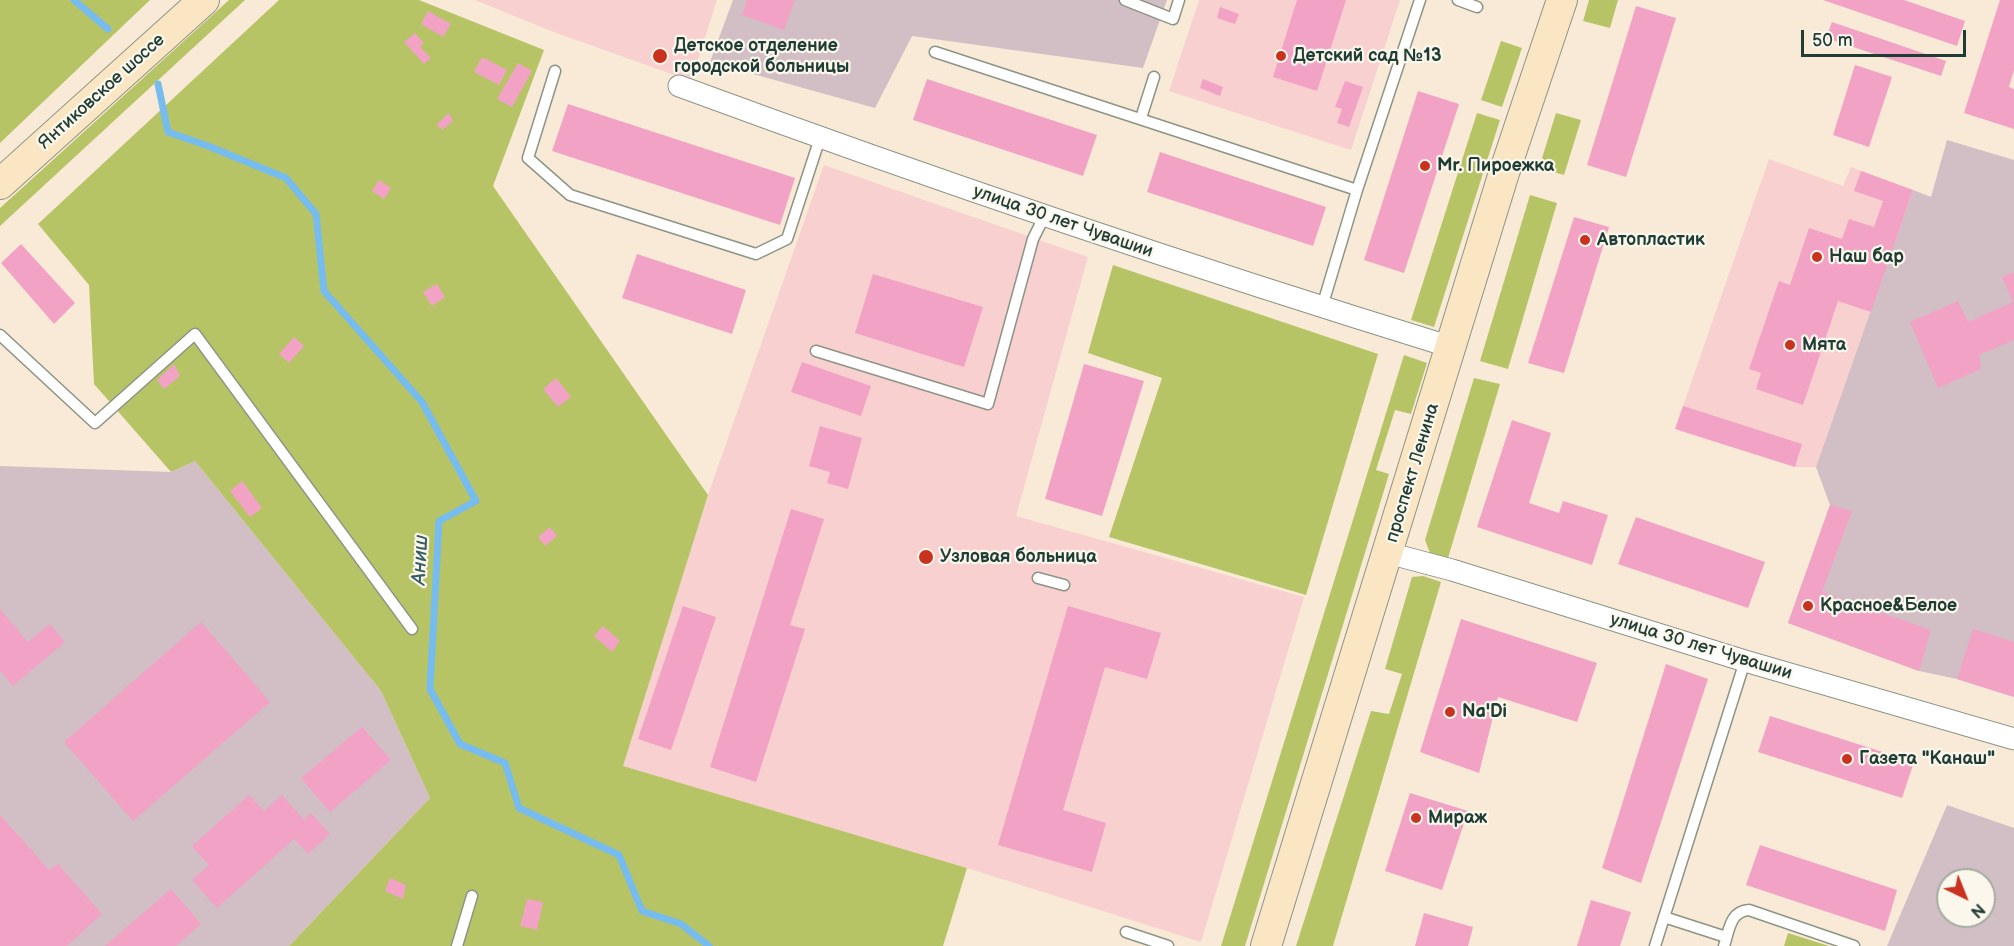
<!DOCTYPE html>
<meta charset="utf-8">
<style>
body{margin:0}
#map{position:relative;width:2014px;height:946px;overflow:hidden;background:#f8ead7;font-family:"Balsamiq Sans",sans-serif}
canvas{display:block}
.north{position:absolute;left:1936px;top:868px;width:60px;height:60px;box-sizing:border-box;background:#fbf7ec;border:2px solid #a3ada2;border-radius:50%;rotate:137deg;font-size:16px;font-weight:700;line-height:24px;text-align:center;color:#1f3d34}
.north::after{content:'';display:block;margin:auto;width:21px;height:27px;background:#c8321e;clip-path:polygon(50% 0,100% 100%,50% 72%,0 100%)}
.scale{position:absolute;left:1801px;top:30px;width:165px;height:27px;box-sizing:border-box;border:3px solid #1f3d34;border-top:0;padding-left:8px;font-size:18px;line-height:21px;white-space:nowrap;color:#1f3d34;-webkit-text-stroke:4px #fbf7ec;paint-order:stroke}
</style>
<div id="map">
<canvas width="2014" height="946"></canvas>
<div class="north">N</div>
<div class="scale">50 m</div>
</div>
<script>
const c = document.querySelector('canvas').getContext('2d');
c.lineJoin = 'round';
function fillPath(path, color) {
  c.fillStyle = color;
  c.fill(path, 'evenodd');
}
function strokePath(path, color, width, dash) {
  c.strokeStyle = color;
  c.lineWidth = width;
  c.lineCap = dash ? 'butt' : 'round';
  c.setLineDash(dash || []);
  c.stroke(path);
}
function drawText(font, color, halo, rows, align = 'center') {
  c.font = font + ' "Balsamiq Sans",sans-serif';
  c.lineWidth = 4.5;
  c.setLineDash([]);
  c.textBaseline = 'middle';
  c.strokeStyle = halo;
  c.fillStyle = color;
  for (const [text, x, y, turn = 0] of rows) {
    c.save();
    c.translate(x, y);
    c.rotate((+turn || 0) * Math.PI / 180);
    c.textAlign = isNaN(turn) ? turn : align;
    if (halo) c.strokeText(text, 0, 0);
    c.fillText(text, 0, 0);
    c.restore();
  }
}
fillPath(new Path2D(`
 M475 0H717L691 81 551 31Z
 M1199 0H1400L1351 150 1169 91Z
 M1769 159 1843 186 1851 167 1913 190 1816 467H1795L1675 429Z
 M824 165 1088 257 1016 516 1304 597 1201 942 967 868 622 766 708 495Z`), '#f7d0cf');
fillPath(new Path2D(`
 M733 0H1167L1143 68 912 36 875 108 710 62Z
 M1947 140 2014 160V697L1957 679 1919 671 1788 623 1830 505 1816 467 1913 190 1931 197Z
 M195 461 381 691 430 798 289 946H0V466L171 472Z
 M1947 805 2014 828V946H1887ZM1948 880H1984V916H1948Z`), '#d2bec5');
fillPath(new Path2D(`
 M0 0H150L0 143Z
 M229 0H245L0 226V208Z
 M279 0H419L544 50 493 186 708 495 623 766 967 868 943 946H289L430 798 381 691 195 461 171 472 94 384 89 285 38 224Z
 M1589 0H1618L1610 28 1583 21Z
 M1501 41 1522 48 1502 107 1481 100Z
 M1477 113 1500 120 1434 327 1411 320Z
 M1556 113 1581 120 1564 175 1539 168Z
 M1530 195 1557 203 1508 369 1480 361Z
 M1113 265 1378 354 1306 595 1109 537 1162 378 1088 353Z
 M1404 355 1427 363 1411 414 1395 410 1376 470 1389 474 1245 946H1221Z
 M1474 378 1500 384 1448 558 1430 553 1425 540Z
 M1423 576 1441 582 1333 946H1296L1371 711 1389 714 1402 674 1385 669 1412 577Z
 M1788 933 1829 946H1784Z`), '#b7c466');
strokePath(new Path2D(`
 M74 0 108 29
 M158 84 168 132 208 146 286 178 316 214 324 291 422 402 476 501 439 521 430 689 460 744 505 763 519 808 619 855 642 911 681 924 709 946`), '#77bcee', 7);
fillPath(new Path2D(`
 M747 0H795L784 30 742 15Z
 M1297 0H1346L1317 91 1273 77Z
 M1823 0H1904L1965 21 1957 46Z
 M2000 0H2014V70L2009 87 2014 89V129L1964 113Z
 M1636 6 1676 18 1626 177 1587 165Z
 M1220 7 1239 14 1235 24 1217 18Z
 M428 11 451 24 443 37 421 24Z
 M1832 22 1946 61 1941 76 1826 38Z
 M415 33 424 43 420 47 431 58 424 64 404 42Z
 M482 57 507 70 499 85 474 72Z
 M518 63 532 71 512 107 497 99Z
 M1855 65 1892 77 1869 147 1833 135Z
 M927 79 1097 135 1083 176 913 120Z
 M1203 79 1223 87 1220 96 1200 88Z
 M1345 81 1363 87 1349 127 1337 123 1342 109 1335 107Z
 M1418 91 1459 104 1404 273 1364 260Z
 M568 104 795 178 780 225 552 151Z
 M449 113 453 121 442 130 437 124Z
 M1160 152 1326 207 1313 246 1147 192Z
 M1861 171 1913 190 1871 312 1838 301 1803 405 1756 389 1761 373 1749 369 1779 281 1790 285 1809 228 1842 239 1849 219 1874 227 1883 201 1854 191Z
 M379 180 391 188 384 199 372 191Z
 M1574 217 1609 227 1564 373 1528 363Z
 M21 244 75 303 54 324 1 263Z
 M637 254 746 290 732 334 622 298Z
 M2014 272V340L1979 355 1981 369 1938 388 1910 322 1958 301 1968 322 2013 302 2002 277Z
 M873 274 983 307 964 367 855 333Z
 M437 284 445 297 432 306 423 292Z
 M294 337 304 346 289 363 279 354Z
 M802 362 871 386 861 416 791 392Z
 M174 364 180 376 164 389 157 380Z
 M1084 364 1144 381 1102 516 1045 499Z
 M556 378 571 397 558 407 543 389Z
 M1683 406 1802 444 1795 467 1675 429Z
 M1512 420 1551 433 1529 503 1559 513 1563 501 1608 515 1592 565 1477 527Z
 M820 426 862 438 848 489 827 483 830 472 809 466Z
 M242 481 262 508 250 517 230 491Z
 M1830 505 1852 511 1822 592 1931 630 1919 671 1788 623Z
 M791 509 824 519 790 625 805 629 756 782 710 767Z
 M1636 517 1765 562 1748 608 1618 564Z
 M550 527 557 536 545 546 538 537Z
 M683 606 716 617 671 750 638 739Z
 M1068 606 1161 633 1147 679 1105 667 1063 810 1106 823 1092 872 998 845Z
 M0 609 28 642 50 624 65 642 13 686 0 671Z
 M1461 619 1597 663 1577 722 1498 697 1479 773 1420 752Z
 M201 622 270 702 133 821 64 742Z
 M603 626 620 641 612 652 594 636Z
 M1973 629 2014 642V697L1957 679Z
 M1666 664 1708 679 1641 883 1602 868Z
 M1770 716 1914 762 1902 798 1758 752Z
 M362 727 391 760 330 812 301 778Z
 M1410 793 1468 811 1442 890 1385 871Z
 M249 795 264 811 282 795 304 820 311 813 330 834 308 854 294 839 217 908 192 880 209 865 192 846Z
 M0 815 49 870 58 864 102 914 67 946H0Z
 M1760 845 1897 890 1885 931 1746 885Z
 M390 878 406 885 403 899 385 891Z
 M171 889 201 924 176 946H105Z
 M527 899 543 902 537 930 520 926Z
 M1591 900 1631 912 1620 946H1577Z
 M1424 913 1473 927 1468 946H1415Z`), '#f2a3c5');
const lane = new Path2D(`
 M1125 0 1173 19 1179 0
 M1458 0 1477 7
 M935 52 1357 190
 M555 71 528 158 570 195 756 254 787 239 820 138
 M1141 118 1154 77
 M1322 307 1357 190 1420 0
 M0 335 95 423 195 334 412 629
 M816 351 988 404 1033 239 1045 215
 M1038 578 1064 585
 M1664 917 1726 937
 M1126 932 1168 946
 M457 946 472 896
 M1655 946 1745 661
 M1724 946C1729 931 1730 911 1749 910L1854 946`);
const street = new Path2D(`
 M679 86C934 180 1191 267 1451 347
 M1388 553 1452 570 1745 661 2014 739`);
const secondary = new Path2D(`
 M0 184 204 0
 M1266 946 1503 176 1562 0`);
strokePath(lane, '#8c9486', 13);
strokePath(street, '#8c9486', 23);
strokePath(secondary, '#8c9486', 32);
strokePath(lane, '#fff', 10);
strokePath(street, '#fff', 21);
strokePath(secondary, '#fbe6c4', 30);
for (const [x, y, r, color] of [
 [660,56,8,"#c8321e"],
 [1281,56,6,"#c8321e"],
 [1425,166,6,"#c8321e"],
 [1585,240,6,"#c8321e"],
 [1817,257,6,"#c8321e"],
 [1790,345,6,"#c8321e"],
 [926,557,8,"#c8321e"],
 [1808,606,6,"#c8321e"],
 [1450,712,6,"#c8321e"],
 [1847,759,6,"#c8321e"],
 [1416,818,6,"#c8321e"]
]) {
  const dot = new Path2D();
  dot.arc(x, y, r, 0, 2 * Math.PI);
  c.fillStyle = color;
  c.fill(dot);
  strokePath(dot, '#fbf7ec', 2);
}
drawText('bold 18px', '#1f3d34', '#fbf7ec', [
 ["Детское отделение",674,46],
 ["городской больницы",674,67],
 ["Детский сад №13",1293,56],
 ["Mr. Пироежка",1437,166],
 ["Автопластик",1597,240],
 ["Наш бар",1829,257],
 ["Мята",1802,345],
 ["Узловая больница",940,557],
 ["Красное&Белое",1820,606],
 ["Na'Di",1462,712],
 ["Газета \"Канаш\"",1859,759],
 ["Мираж",1428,818]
], 'left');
drawText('18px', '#1f3d34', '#fbf7ec', [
 ["Янтиковское шоссе",102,92,-42],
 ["улица 30 лет Чувашии",1063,222,19],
 ["проспект Ленина",1413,473,-73],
 ["улица 30 лет Чувашии",1701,647,17]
]);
drawText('italic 20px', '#355d62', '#fbf7ec', [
 ["Аниш",421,560,-87]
]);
</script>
